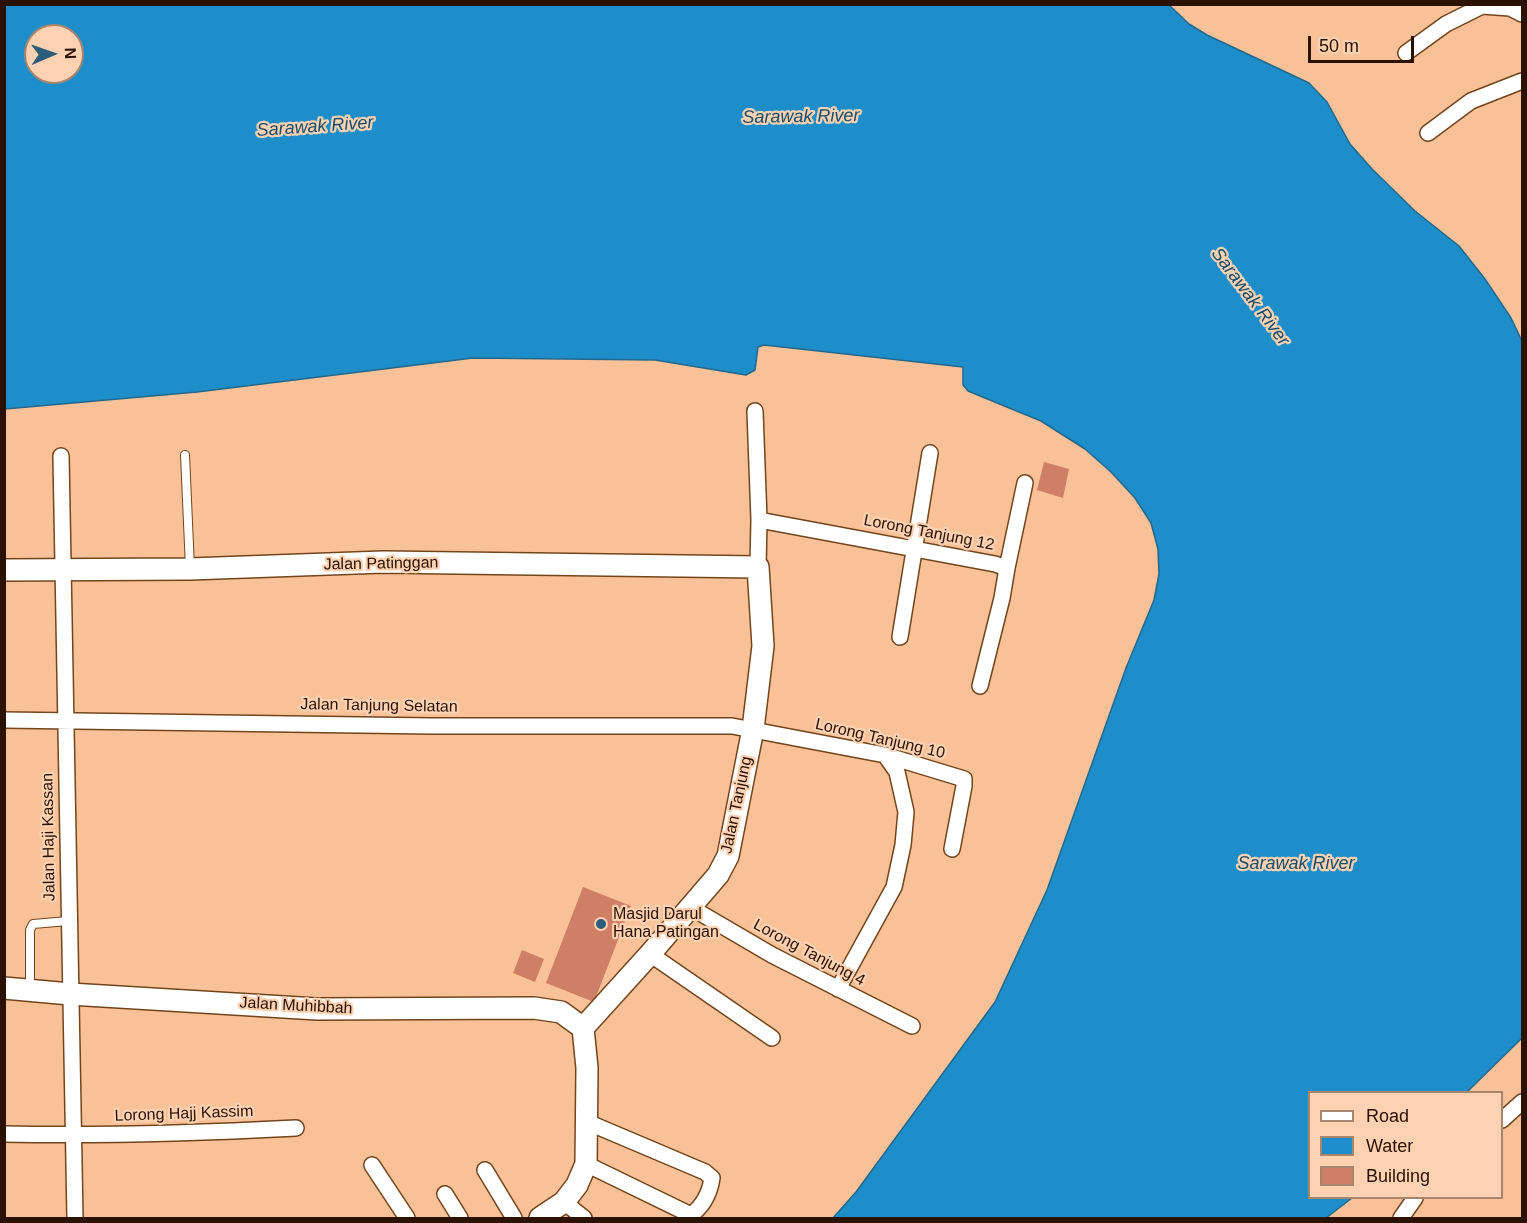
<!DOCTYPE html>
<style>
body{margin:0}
#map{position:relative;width:1527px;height:1223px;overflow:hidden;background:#f8c197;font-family:Helvetica,sans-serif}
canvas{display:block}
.frame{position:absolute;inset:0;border:6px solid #2a1100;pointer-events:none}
.legend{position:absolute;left:1308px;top:1091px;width:195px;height:108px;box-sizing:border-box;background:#fcd2b2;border:2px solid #a8856b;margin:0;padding:8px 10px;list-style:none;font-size:18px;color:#2a1100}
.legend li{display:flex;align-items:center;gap:12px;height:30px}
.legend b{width:30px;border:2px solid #a8856b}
.north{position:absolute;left:24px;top:24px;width:60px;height:60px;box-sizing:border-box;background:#fcd2b2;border:2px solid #a8856b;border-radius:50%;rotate:88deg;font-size:16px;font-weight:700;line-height:24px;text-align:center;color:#2a1100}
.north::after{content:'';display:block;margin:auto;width:21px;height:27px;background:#2e5d7c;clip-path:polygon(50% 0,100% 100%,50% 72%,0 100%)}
.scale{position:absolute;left:1308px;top:36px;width:106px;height:27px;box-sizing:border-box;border:3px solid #2a1100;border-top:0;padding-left:8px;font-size:18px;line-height:21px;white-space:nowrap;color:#2a1100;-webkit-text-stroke:4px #fcd2b2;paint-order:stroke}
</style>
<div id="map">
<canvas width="1527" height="1223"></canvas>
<div class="frame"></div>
<ul class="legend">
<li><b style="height:8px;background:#fff"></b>Road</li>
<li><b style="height:16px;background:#1e8eca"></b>Water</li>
<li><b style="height:16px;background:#ce7f65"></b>Building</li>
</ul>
<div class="north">N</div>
<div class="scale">50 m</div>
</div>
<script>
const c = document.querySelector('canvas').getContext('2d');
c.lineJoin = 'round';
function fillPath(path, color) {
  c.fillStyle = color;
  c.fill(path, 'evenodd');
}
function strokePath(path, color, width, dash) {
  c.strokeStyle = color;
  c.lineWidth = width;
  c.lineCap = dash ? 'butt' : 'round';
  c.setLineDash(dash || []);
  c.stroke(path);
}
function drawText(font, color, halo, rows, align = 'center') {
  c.font = font + ' Helvetica,sans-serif';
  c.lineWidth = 4.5;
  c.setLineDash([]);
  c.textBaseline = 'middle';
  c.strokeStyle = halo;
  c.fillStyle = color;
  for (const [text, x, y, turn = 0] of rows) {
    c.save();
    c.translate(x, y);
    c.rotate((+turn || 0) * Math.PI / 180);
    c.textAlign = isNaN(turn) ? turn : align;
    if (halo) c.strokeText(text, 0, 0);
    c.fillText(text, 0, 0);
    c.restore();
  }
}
const water = new Path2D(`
 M5 4 1169 5 1189 24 1207 35 1309 83 1327 102 1350 144 1372 169 1415 211 1459 246 1485 279 1511 318 1522 341V1038L1467 1092H1310V1198H1352L1326 1218H833L856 1192 995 1002 1047 890 1126 668 1154 600 1159 574 1158 549 1151 523 1135 498 1111 472 1085 449 1041 421 968 391 963 385V367L764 345 758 347 755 370 746 375 655 360 473 358 197 392 5 409ZM36 36H72V72H36Z`);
fillPath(water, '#1e8eca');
strokePath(water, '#22688d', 1.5);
fillPath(new Path2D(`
 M1044 462 1069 469 1063 498 1037 490Z
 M583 887 631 906 594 1002 546 983Z
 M522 950 544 959 535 982 513 973Z`), '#ce7f65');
const service = new Path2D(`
 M185 455 190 568
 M30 988V930L33 924 68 921`);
const minor = new Path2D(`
 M1406 53 1446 24 1482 6 1510 8 1522 14
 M1428 133 1471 101 1522 81
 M755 411 759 520 758 567
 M61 456 75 1218
 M759 520 995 564 1007 568 1002 598 980 686
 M1007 568 1025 483
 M900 637 930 453
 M4 720 432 726H732L885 755 964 779V786L952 849
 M690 907 772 955 912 1026
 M650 954 772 1038
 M838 989 894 887 903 845 906 812 897 772 885 755
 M1502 1120 1522 1102
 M4 1134C102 1136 199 1133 296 1128
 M586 1164 691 1215C703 1206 710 1192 712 1178L705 1172 587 1122
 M372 1165 407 1218
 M485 1170 514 1218
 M445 1194 460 1218
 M564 1202 584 1218
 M1401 1218 1415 1198`);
const secondary = new Path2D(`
 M4 570 190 569 383 562 758 567 763 646 753 729 728 856 718 875 650 954 583 1028
 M4 988 70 994 317 1009 534 1008 561 1012 583 1028
 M540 1218 564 1202 577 1185 586 1164 587 1068 583 1028`);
strokePath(service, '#73451b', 10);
strokePath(minor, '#73451b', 18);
strokePath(secondary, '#73451b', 24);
strokePath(service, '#fff', 8);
strokePath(minor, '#fff', 15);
strokePath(secondary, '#fff', 21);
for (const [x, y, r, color] of [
 [601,924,6,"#2e5d7c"]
]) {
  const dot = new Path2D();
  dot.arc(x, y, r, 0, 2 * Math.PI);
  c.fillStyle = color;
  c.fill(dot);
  strokePath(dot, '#fcd2b2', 2);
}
drawText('16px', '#2a1100', '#fcd2b2', [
 ["Lorong Tanjung 12",929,533,11],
 ["Jalan Patinggan",381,564,-1],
 ["Jalan Tanjung Selatan",379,706,1],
 ["Lorong Tanjung 10",880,739,13],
 ["Jalan Tanjung",737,805,-78],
 ["Jalan Haji Kassan",49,837,-91],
 ["Lorong Tanjung 4",809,953,28],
 ["Jalan Muhibbah",296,1006,3],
 ["Lorong Hajj Kassim",184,1114,-2]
]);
drawText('16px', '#2a1100', '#fcd2b2', [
 ["Masjid Darul",613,915],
 ["Hana Patingan",613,933]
], 'left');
drawText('italic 18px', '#154b6b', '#fcd2b2', [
 ["Sarawak River",801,117,-1],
 ["Sarawak River",315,127,-4],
 ["Sarawak River",1250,297,53],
 ["Sarawak River",1296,864]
]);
</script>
